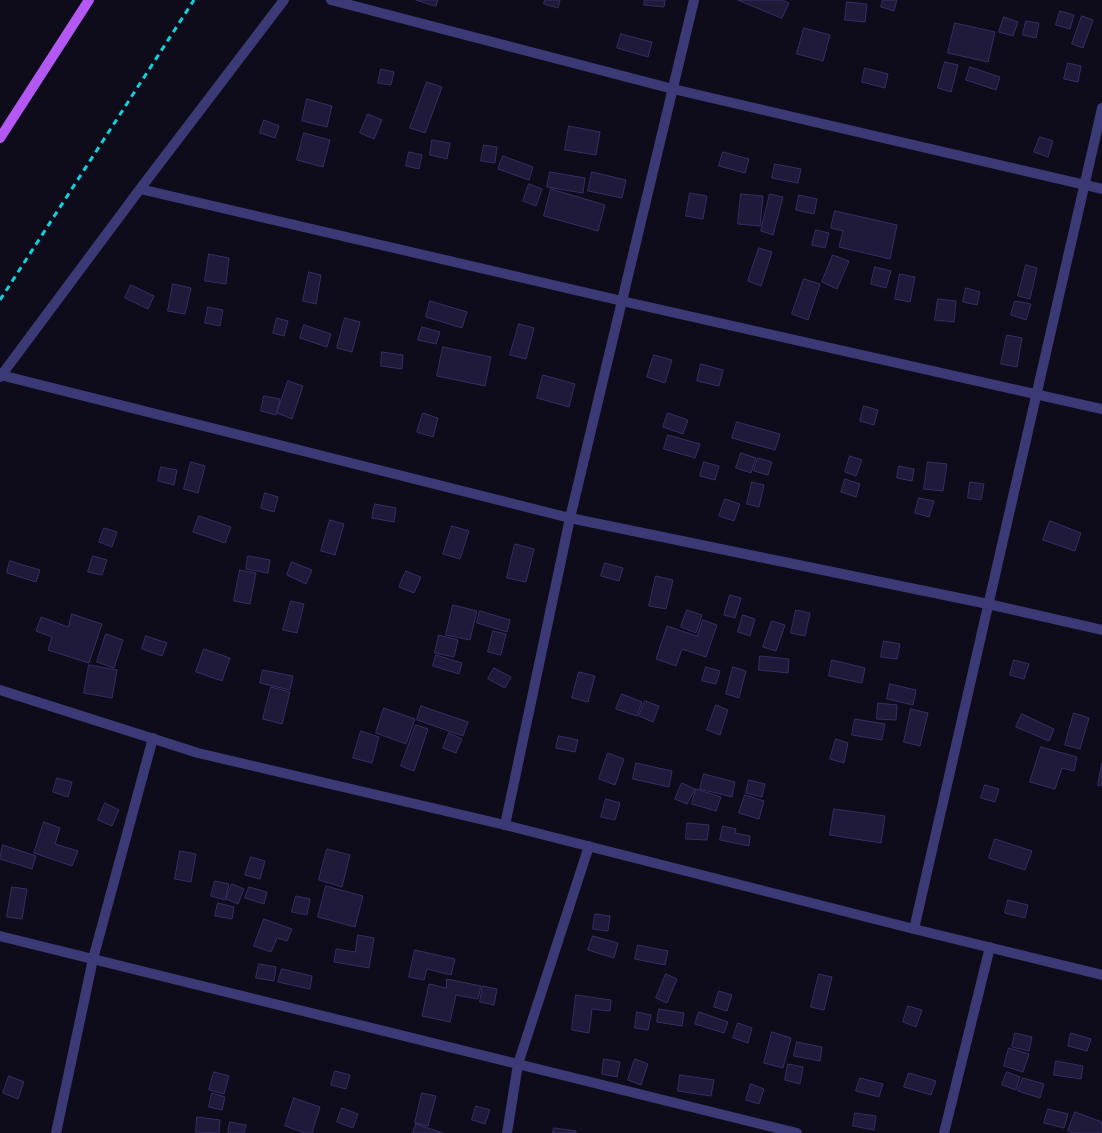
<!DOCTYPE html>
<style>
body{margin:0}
canvas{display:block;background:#0e0c1a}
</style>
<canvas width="1102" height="1133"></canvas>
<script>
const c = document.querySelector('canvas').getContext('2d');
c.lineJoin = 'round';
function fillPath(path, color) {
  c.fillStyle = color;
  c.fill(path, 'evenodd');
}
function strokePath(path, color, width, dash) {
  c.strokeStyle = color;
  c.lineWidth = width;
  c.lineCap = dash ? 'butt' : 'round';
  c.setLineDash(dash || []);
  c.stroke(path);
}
const building = new Path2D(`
 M416 0H438L436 6Z
 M545 0H560L558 8 544 4Z
 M645 0H665L664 7 644 5Z
 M738 0H782L789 3 782 18Z
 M883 0H897L894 11 881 7Z
 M847 2 867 4 865 22 845 20Z
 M1060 11 1074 15 1070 29 1056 25Z
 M1082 16 1093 20 1083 48 1072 44Z
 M1004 17 1018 22 1013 36 999 32Z
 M1026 21 1039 23 1036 38 1023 35Z
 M955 23 995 32 988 62 948 53Z
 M804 28 830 35 823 61 797 54Z
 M621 34 652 42 648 57 617 48Z
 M945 62 958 65 951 92 938 88Z
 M1068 63 1081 66 1078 82 1064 79Z
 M970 67 1000 77 996 90 966 80Z
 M865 68 888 74 885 88 862 82Z
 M381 69 394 72 391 85 378 83Z
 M427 82 442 87 425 133 410 128Z
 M307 99 332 106 327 127 302 121Z
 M368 114 382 120 374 139 360 133Z
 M264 120 279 126 275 138 260 133Z
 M569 126 600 132 596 155 565 150Z
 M304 133 330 140 323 167 297 160Z
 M1040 137 1053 141 1048 157 1034 152Z
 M432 140 450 143 447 159 430 155Z
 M484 145 497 147 495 163 481 161Z
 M409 152 422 155 419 169 406 166Z
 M723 152 749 159 745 173 719 166Z
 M503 156 533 167 529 180 498 169Z
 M775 164 801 169 798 183 772 178Z
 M550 172 585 178 583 193 547 187Z
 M592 172 626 180 622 198 588 191Z
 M529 184 542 189 536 206 523 201Z
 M551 189 605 205 598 231 544 216Z
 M690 193 707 196 703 219 686 216Z
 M741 194 763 196 760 226 738 224Z
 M770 194 783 197 773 235 761 231Z
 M799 195 817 199 814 214 796 210Z
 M835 211 897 225 890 259 839 247 843 231 831 228Z
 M816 230 829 233 825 248 812 245Z
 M759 248 772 252 761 286 748 281Z
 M209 254 229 258 226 284 205 281Z
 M833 255 849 261 837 289 822 282Z
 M1026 265 1037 268 1030 299 1018 296Z
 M875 267 891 271 886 288 871 284Z
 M309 272 321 275 316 304 303 301Z
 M900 274 915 277 910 302 895 299Z
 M804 279 820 284 808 320 792 314Z
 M173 284 191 288 185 314 168 311Z
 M131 285 154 296 148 309 125 298Z
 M966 288 980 292 977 305 963 302Z
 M938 299 956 301 954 322 935 320Z
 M430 301 467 312 462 328 426 317Z
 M1015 301 1031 304 1026 320 1011 315Z
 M208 307 223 310 220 326 205 323Z
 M277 318 288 321 284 336 273 333Z
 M345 318 360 322 352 352 337 348Z
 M519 324 534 328 526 359 510 355Z
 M304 325 331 334 327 347 300 338Z
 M422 327 440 332 436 344 418 340Z
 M1007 335 1022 338 1017 367 1001 364Z
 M443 347 491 357 485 386 437 376Z
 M382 352 403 355 402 369 381 366Z
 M654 355 672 360 665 383 647 377Z
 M701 364 723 370 719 386 697 381Z
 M543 375 575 384 569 407 537 398Z
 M288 381 303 386 292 419 277 413Z
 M264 396 280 399 276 415 261 411Z
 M864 406 878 410 874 425 860 421Z
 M423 413 438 418 433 437 417 432Z
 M668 413 688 420 683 434 663 427Z
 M737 422 780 434 775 450 732 438Z
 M668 435 700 444 695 458 664 449Z
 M741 453 756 458 751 473 736 468Z
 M850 456 862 460 856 476 845 472Z
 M758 458 772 462 768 475 754 471Z
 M191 462 205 466 198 493 184 489Z
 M704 462 719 466 715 480 700 476Z
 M928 462 947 464 943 491 924 489Z
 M899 466 914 469 912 481 897 478Z
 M161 467 177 470 174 485 158 481Z
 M845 479 860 484 856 497 841 492Z
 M752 482 764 485 759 507 747 504Z
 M970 482 984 484 981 500 968 498Z
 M265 493 278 497 274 512 261 508Z
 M919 498 934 501 929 517 915 513Z
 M725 499 740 504 734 521 719 516Z
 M375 504 396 508 394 522 372 518Z
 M199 516 231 527 225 543 193 532Z
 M330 520 344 524 335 555 321 551Z
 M1050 521 1081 533 1075 551 1043 540Z
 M452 526 469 531 460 559 443 554Z
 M104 528 117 532 112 547 99 542Z
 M515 544 534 549 526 582 507 578Z
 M93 556 107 560 102 575 88 572Z
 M248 556 270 560 268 573 246 569Z
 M10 561 40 570 36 582 7 573Z
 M292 562 312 570 306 584 287 575Z
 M605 563 623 568 619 581 601 576Z
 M240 570 256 573 250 604 234 601Z
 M406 571 421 577 414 593 399 587Z
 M656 576 673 580 666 609 649 606Z
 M730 595 741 598 735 618 724 615Z
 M291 601 304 604 297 633 283 630Z
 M453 605 477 611 470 640 446 635Z
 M687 610 702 615 696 633 681 627Z
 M796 610 810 613 805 636 791 633Z
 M480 611 510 620 507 632 477 623Z
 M72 614 102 624 89 663 48 650 52 637 36 631 41 617 68 627Z
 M743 615 755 619 750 636 738 632Z
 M703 620 717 625 706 657 682 649 676 666 656 659 667 626 697 636Z
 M772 621 785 625 776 651 763 647Z
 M493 631 506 634 501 655 488 652Z
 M106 634 123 640 114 668 97 662Z
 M439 635 458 640 454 657 435 653Z
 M146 636 167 643 162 656 142 649Z
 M884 641 900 644 897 659 881 657Z
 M204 649 230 658 222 681 196 672Z
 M436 655 462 663 459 674 433 666Z
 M760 656 789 659 788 673 759 670Z
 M832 660 865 668 862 683 829 676Z
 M1014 660 1029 664 1024 679 1010 675Z
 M89 665 117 670 112 698 84 693Z
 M706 667 720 671 716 684 702 681Z
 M733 667 746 671 739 698 726 694Z
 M494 668 511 677 505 688 488 679Z
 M263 670 293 676 290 690 260 683Z
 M579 672 595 676 588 702 572 698Z
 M890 684 916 690 913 705 887 699Z
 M271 687 290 692 282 724 263 719Z
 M622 694 642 702 637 716 616 709Z
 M645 701 659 706 653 722 639 716Z
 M878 703 897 705 896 720 877 719Z
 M716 705 728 710 720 735 707 730Z
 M421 706 468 722 463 736 417 720Z
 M384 708 415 719 406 744 376 733Z
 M911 709 928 713 920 746 904 742Z
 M1074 713 1089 718 1080 749 1065 745Z
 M1022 714 1054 729 1049 741 1016 727Z
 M855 719 885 724 882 740 852 735Z
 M416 725 428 729 414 771 401 766Z
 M361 731 379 737 372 763 353 758Z
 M449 733 462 739 456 753 443 748Z
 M559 736 578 740 575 752 556 748Z
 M836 739 848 743 844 763 830 759Z
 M1041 747 1077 757 1074 771 1062 768 1055 789 1030 782Z
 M608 753 624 759 615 785 599 779Z
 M636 763 672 771 669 787 633 779Z
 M1102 763V786L1098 785Z
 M704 774 735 782 732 797 700 789Z
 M57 778 72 782 68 797 53 792Z
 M749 780 765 784 762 797 746 793Z
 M682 783 695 789 687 804 675 799Z
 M985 785 999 789 995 802 981 798Z
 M696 789 721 797 716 811 692 804Z
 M745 795 764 801 759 819 739 813Z
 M606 799 620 803 615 820 601 817Z
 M105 803 119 810 112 826 98 820Z
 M834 809 885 816 881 843 830 835Z
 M44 822 60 828 55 844 78 851 72 866 34 853Z
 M687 823 709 825 707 840 686 839Z
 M723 826 736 829 735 833 750 836 749 846 720 840Z
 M995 839 1032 851 1025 870 989 858Z
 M3 845 36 856 32 869 0 859Z
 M327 849 350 855 342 887 319 880Z
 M180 851 196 854 191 882 175 879Z
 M251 857 265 861 260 879 245 875Z
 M215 881 229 884 225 900 211 896Z
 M232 884 244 889 238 904 226 899Z
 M326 886 363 896 355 927 318 917Z
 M12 887 27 889 22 919 7 917Z
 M249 887 267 892 264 904 245 898Z
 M296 896 310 899 307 915 292 912Z
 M1008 900 1028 905 1025 918 1005 913Z
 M218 903 234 907 232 919 215 916Z
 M595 914 610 916 608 931 593 929Z
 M264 919 292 929 287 941 277 938 271 952 254 946Z
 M358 935 374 938 369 968 334 962 336 949 355 952Z
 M593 936 618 943 614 958 588 950Z
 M638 945 668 951 665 965 635 959Z
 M415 950 455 959 451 975 427 969 424 980 409 977Z
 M259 964 276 967 274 981 256 978Z
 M282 969 312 976 310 989 278 982Z
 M666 974 677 979 667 1003 656 998Z
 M819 974 832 977 824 1010 811 1007Z
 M447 979 481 986 478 999 456 995 450 1022 422 1016 429 984 446 988Z
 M483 986 497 989 494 1005 480 1002Z
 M719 991 732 995 727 1011 714 1007Z
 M576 995 611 1000 610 1011 592 1009 589 1033 572 1030Z
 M908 1006 922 1010 916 1027 903 1022Z
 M659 1009 684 1013 682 1026 657 1022Z
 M637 1012 651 1015 648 1030 635 1028Z
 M699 1012 728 1022 724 1033 695 1024Z
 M738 1023 752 1028 748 1043 733 1038Z
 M772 1032 791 1038 783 1068 764 1063Z
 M1015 1033 1032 1037 1029 1051 1012 1047Z
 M1071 1033 1091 1039 1087 1051 1068 1046Z
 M797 1042 822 1047 820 1061 794 1056Z
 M1009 1048 1029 1054 1023 1072 1004 1066Z
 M604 1059 620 1062 617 1077 602 1074Z
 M635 1059 648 1064 641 1085 628 1080Z
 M1056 1061 1083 1066 1081 1079 1054 1075Z
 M788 1064 803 1067 800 1084 785 1080Z
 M335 1071 350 1075 346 1089 331 1085Z
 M214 1072 229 1076 224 1094 209 1090Z
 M1007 1072 1020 1077 1016 1090 1002 1085Z
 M909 1073 936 1081 931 1095 904 1087Z
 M680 1075 714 1080 711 1096 678 1091Z
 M9 1076 24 1082 18 1099 3 1093Z
 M860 1078 883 1084 879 1097 856 1091Z
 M1023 1078 1044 1084 1040 1098 1018 1091Z
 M751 1084 764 1089 759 1104 746 1100Z
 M212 1093 225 1097 222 1110 209 1107Z
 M422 1093 436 1096 428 1126 415 1123Z
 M294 1098 320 1107 312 1133H305L285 1126Z
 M476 1106 490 1110 485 1124 472 1120Z
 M342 1108 358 1114 353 1128 337 1122Z
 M1048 1109 1068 1114 1064 1128 1044 1123Z
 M1075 1112 1102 1122V1133H1073L1068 1131Z
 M855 1113 876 1116 874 1130 853 1126Z
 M197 1117 220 1120 219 1133 196 1132Z
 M230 1122 246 1125 244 1133H228Z
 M416 1124 443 1133H413Z
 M554 1128 576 1131V1133H553Z`);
fillPath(building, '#1f193a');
strokePath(building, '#362d64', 1);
strokePath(new Path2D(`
 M331 0 673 89 1102 189
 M140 189 622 301 1102 409
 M1 375 570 518 988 604 1102 630
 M0 377 140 189 284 0
 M505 825 570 518 694 0
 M914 929 1102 108
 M0 936 797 1133
 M56 1133 93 959 153 738
 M507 1133 518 1064 589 846
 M944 1133 990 947`), '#3b3a76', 10);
strokePath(new Path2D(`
 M0 690 198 753 505 825 914 929 1102 975`), '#3b3a76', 10);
strokePath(new Path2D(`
 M0 138 89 0`), '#b458f3', 10);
strokePath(new Path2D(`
 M0 300 194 0`), '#11d1df', 3, [6, 5]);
</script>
